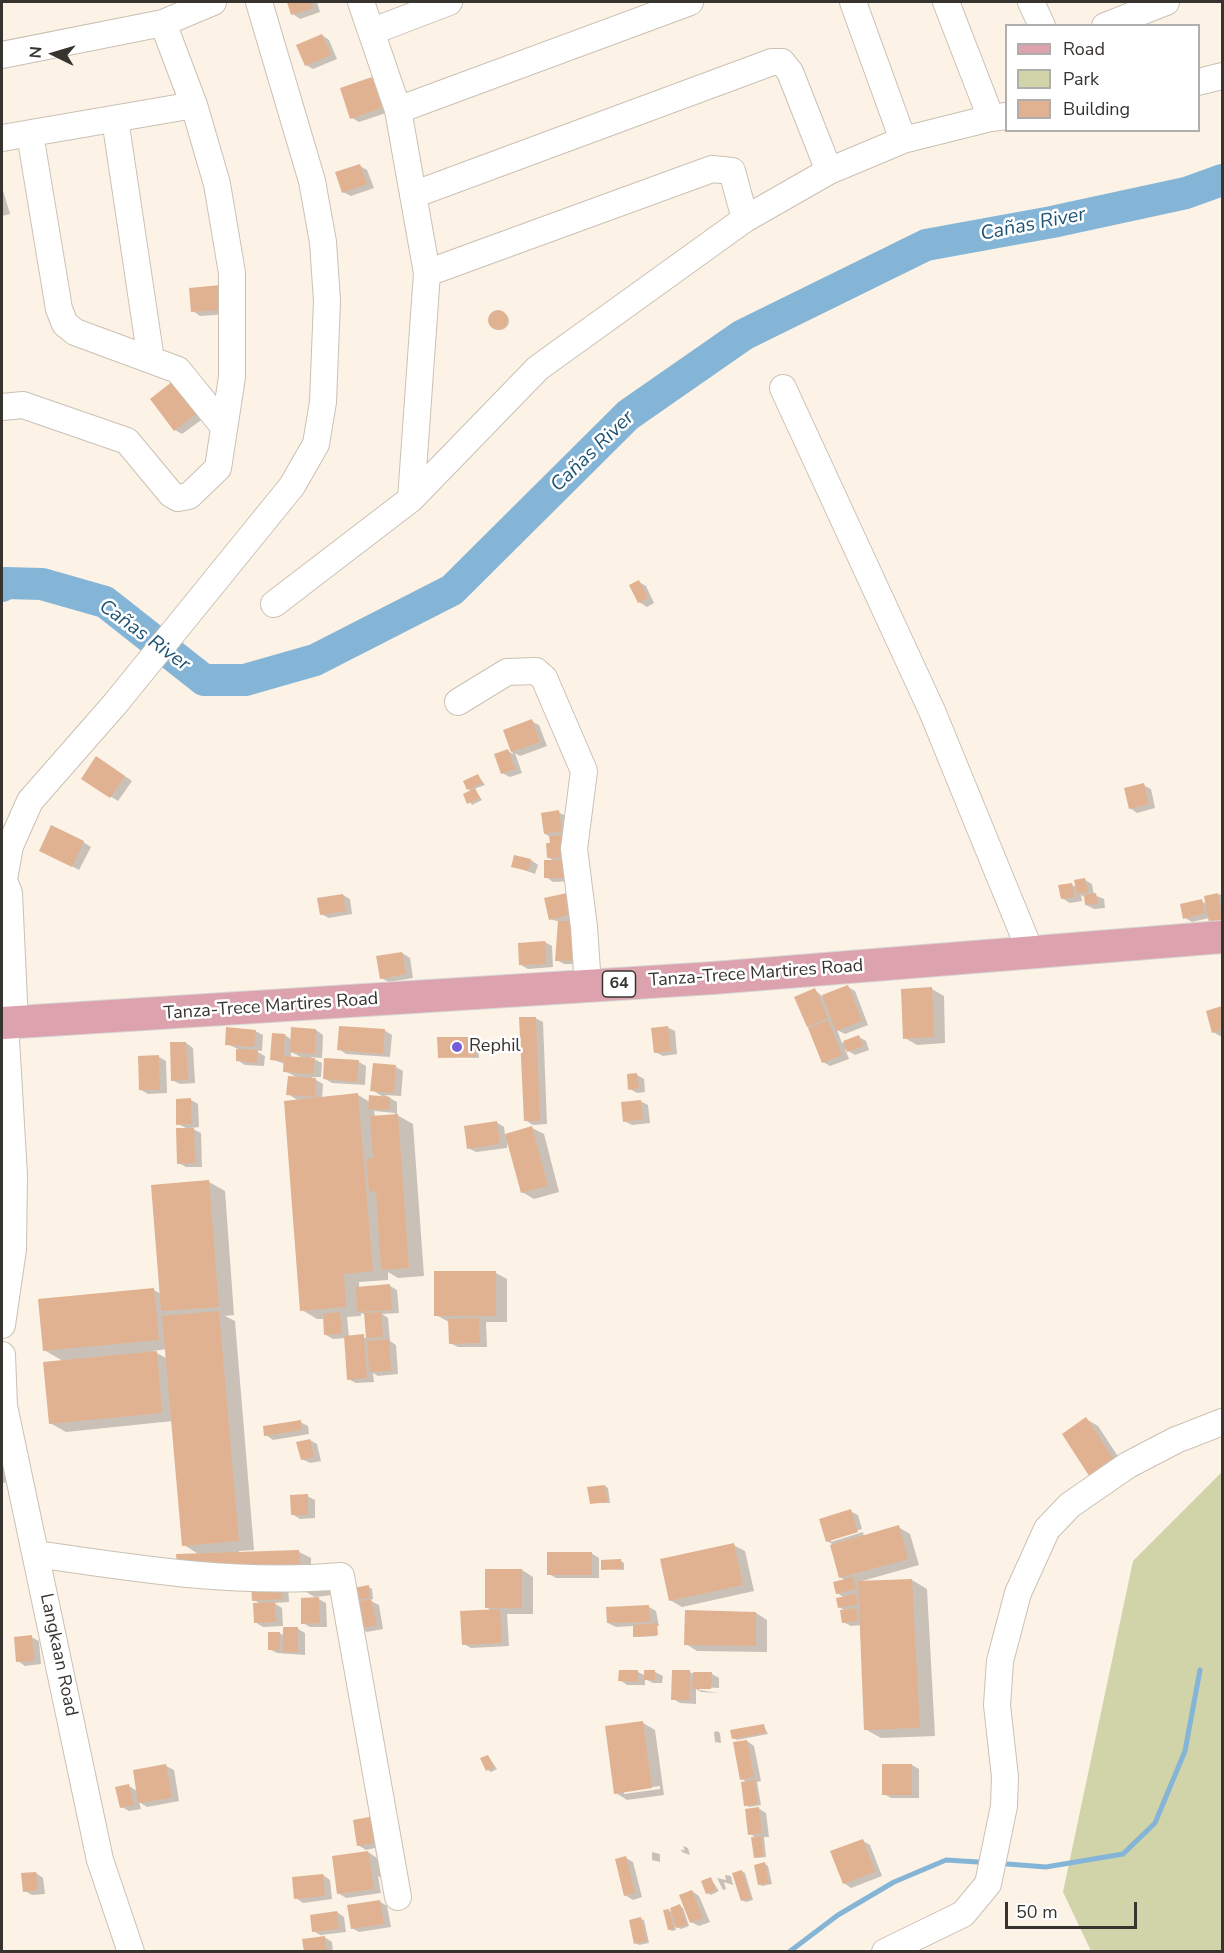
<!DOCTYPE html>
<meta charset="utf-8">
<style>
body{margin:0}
#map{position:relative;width:1224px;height:1953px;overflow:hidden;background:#fcf2e6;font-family:"Nunito Sans",sans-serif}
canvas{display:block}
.frame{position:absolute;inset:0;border:3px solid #37342f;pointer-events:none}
.legend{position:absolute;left:1005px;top:24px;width:195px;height:108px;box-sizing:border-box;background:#fff;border:2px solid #afaeac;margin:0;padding:8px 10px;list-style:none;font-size:18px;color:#37342f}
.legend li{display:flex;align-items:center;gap:12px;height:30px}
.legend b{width:30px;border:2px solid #afaeac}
.north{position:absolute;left:24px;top:24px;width:60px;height:60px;-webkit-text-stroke:4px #fff;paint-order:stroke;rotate:275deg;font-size:16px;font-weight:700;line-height:24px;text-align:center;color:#37342f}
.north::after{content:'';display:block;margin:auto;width:21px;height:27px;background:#37342f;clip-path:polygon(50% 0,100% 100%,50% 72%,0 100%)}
.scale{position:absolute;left:1005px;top:1902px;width:132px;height:27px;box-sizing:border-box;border:3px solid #37342f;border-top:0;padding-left:8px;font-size:18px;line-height:21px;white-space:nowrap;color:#37342f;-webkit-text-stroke:4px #fff;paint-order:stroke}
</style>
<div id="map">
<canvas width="1224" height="1953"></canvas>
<div class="frame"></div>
<ul class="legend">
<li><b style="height:8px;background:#dca2ae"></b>Road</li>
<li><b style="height:16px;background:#d1d4a8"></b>Park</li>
<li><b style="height:16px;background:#e0b291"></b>Building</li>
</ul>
<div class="north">N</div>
<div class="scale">50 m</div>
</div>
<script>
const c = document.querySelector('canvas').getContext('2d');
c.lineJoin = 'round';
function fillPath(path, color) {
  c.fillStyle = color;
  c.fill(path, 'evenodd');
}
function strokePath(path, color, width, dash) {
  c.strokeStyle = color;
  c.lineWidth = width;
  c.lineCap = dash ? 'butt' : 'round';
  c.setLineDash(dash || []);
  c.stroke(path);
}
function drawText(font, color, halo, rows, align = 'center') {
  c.font = font + ' "Nunito Sans",sans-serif';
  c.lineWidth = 5;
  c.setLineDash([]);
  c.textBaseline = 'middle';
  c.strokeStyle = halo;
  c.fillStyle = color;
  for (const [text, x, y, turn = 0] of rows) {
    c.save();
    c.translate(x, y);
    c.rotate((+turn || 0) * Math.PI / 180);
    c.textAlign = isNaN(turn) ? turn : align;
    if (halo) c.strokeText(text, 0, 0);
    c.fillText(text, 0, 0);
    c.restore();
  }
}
fillPath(new Path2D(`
 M1222 1472V1951H1091L1063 1892 1133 1561Z`), '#d1d4a8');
fillPath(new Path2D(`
 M288 2H317L320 12 300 19 293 14Z
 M322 35 329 40 337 59 313 69 306 65Z
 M372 79 380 83 389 112 359 122 352 118Z
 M360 166 367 170 374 188 351 196 343 192Z
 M2 187 10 214 2 216Z
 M191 289 229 314 200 316 193 311Z
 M491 321a9 9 0 1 1 18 0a9 9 0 1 1-18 0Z
 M181 387 204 418 182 434 175 430Z
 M639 582 646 586 654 603 647 607 639 602Z
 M531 721 539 725 547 746 520 756 515 753 522 773 510 777 502 773 508 751 513 754 505 731Z
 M104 762 132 781 118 801 83 779Z
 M478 775 485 785 474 789 482 800 472 805 465 795 472 791 468 789Z
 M1143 785 1151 789 1155 808 1137 813 1130 808Z
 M558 812 566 816 569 835 561 837 568 841 572 881 553 882 546 877 556 862 549 858 551 837 545 834Z
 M83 842 91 847 79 870 48 854Z
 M531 860 538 865 535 874 513 866Z
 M1085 880 1092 884 1094 895 1104 899 1105 908 1094 909 1086 905V898L1081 895 1082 901 1070 903 1062 898 1072 885 1077 887Z
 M1222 894V926L1218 927 1209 918 1192 922 1185 918 1201 901 1207 904 1205 897Z
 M343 895 350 899 352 914 329 918 321 914Z
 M546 899 578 918 566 923 589 964H564L557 960 560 922 550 919Z
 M545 942 552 946 553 967 528 969 521 965Z
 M402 953 410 958 413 978 389 982 381 978Z
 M848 987 855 991 868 1025 845 1034 837 1030 842 1043 859 1037 866 1041 869 1050 855 1055 845 1049 849 1059 830 1066 823 1062 796 998 815 990 823 997Z
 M932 989 944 996 945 1043 917 1045 905 1038Z
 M1221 1008 1222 1036H1220L1213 1032Z
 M535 1018 543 1022 547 1124 533 1125 525 1120Z
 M667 1027 675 1031 677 1054 663 1056 655 1052Z
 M293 1029 316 1030 323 1035 322 1058 310 1057 322 1063 321 1077H311L323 1084 322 1099 358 1095 370 1102 385 1098 372 1090 396 1067 403 1071 401 1096 385 1095 397 1102V1115L413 1124 424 1276 398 1278 388 1272V1280L359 1282V1288L390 1286 397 1290 399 1313 382 1314 388 1318 390 1341 396 1345 398 1374 378 1376 373 1373 374 1382 356 1383 348 1379 346 1338 333 1339 326 1335 325 1319H317L302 1310 299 1101 288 1094 298 1078 285 1071V1064L271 1059 285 1035 292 1040ZM291 1052 303 1058H291ZM374 1111 395 1113V1115L375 1117ZM361 1313 366 1315 367 1338 349 1337 347 1317 361 1316Z
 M384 1030 392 1035 390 1057 346 1054 339 1049Z
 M255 1031 263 1035 262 1051 254 1050 265 1056 264 1066 245 1065 237 1060 238 1049 227 1044Z
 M475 1038 478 1040 479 1058 439 1057V1039Z
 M186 1043 193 1048 195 1083 180 1084 172 1080Z
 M159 1057 166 1061 167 1093 148 1094 141 1090Z
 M359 1062 366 1066 365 1085 332 1083 324 1078Z
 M637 1075 644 1079 645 1092 637 1093 630 1089Z
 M191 1100 198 1104 199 1127 191 1128 201 1133 202 1167H186L179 1163 188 1129 178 1124Z
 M640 1101 648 1105 650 1123 632 1125 624 1121Z
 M496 1122 504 1127 505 1135 532 1128 544 1134 559 1192 534 1199 522 1192 508 1139 507 1148 476 1152 468 1148Z
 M209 1182 225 1191 234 1315 225 1316 235 1321 254 1550 239 1551V1554L299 1552 311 1558V1570L190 1573 200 1555 184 1545 173 1421 66 1432 50 1423 63 1361 44 1350 154 1290 161 1294ZM167 1349 168 1359 153 1351Z
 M496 1273 507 1279V1322H486L487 1347H458L450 1343 449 1322 436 1315Z
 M1086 1419 1098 1426 1129 1473 1106 1488Z
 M300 1422 308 1426 309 1434 273 1440 266 1435Z
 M310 1440 317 1444 321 1461 310 1463 302 1459Z
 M2 1467 7 1469 9 1482 2 1483Z
 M605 1486 608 1488 610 1503H591Z
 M307 1496 315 1500V1518L300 1519 292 1514Z
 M850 1511 858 1515 862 1529 831 1539V1542L863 1532 864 1536 898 1527 910 1534 919 1565 862 1581 912 1580 927 1589 935 1736 881 1738 865 1729 862 1625 851 1626 843 1622 846 1611 839 1607 845 1598 837 1593 846 1581 840 1577 834 1545 827 1541Z
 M733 1545 745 1551 754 1591 682 1607 670 1600Z
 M591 1553 599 1558V1578H556L549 1574Z
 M621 1561 624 1563V1570L603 1569Z
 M522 1570 533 1577V1614H507L509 1646 471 1648 464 1644 493 1611 486 1607Z
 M306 1583 332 1586V1595L315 1597 326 1603 327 1627H310L303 1623 318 1599 306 1592Z
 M288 1586 289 1602 274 1603 282 1608 283 1626 263 1627 255 1622 261 1604 254 1600Z
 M369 1587 372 1589 373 1599 369 1600 379 1605 383 1629 367 1632 359 1628 362 1603 356 1599Z
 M649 1607 656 1611 659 1626H656L657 1636 638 1637 635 1636 634 1626 616 1627 608 1623Z
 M756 1613 767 1620V1652L697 1651 686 1644Z
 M298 1629 305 1633V1655L277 1653 269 1649 279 1633 285 1636Z
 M31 1637 39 1641 41 1664 25 1666 18 1661Z
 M638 1672 646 1676V1672H655L663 1676 662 1683H653L645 1679V1685H627L620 1680Z
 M689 1672 694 1674H712L719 1678V1688L699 1687V1690L719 1693 701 1692 696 1689V1704L680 1703 673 1699Z
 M643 1723 655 1730 664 1795 627 1800 616 1793ZM660 1786V1789L624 1794V1791Z
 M764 1726 768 1734 737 1740 733 1738Z
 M717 1731 720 1733 721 1743 715 1742 714 1732Z
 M747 1741 754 1746 761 1781 757 1782 761 1805 749 1807 746 1805 748 1783 742 1779Z
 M488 1756 497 1769 491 1772 488 1770Z
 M912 1765 919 1769V1798H891L884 1794Z
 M166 1766 174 1770 179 1801 147 1807 139 1802 141 1809 129 1811 122 1807 129 1786 137 1791Z
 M758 1808 766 1813 769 1837H764L766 1857 758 1858 755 1857 757 1838 750 1834Z
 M380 1817 389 1882 378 1876 381 1893 346 1898 338 1893 368 1852 377 1858 375 1848 366 1850 358 1845Z
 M863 1841 870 1845 882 1876 851 1888 844 1883Z
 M683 1846 688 1848 690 1855 682 1852 684 1858 681 1849 685 1851Z
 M652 1852 660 1854V1862L652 1860Z
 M626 1858 633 1862 642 1897 633 1900 625 1895Z
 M765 1864 768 1866 772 1884 762 1886 759 1884Z
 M741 1871 745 1873 753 1900 746 1902 742 1900Z
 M36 1873 43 1878 45 1894 32 1895 25 1891Z
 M323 1875 330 1880 332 1899 303 1903 296 1898Z
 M725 1875 731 1876 733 1885 724 1882 726 1889 723 1890 717 1878 726 1880Z
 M711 1879 719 1891 711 1895 707 1893Z
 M692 1891 699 1896 710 1922 699 1926 691 1922Z
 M379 1901 387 1906 391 1927 359 1932 352 1928Z
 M680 1906 683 1908 689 1926 681 1929 675 1926 676 1930 672 1931 669 1929 668 1910 673 1913Z
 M337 1912 344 1917 346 1932 321 1935 332 1942 333 1952H305L324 1937 313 1931Z
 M640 1919 644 1920 649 1943 639 1945 636 1943Z`), '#0003');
strokePath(new Path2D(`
 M1007 1864 1046 1867 1123 1854 1155 1823 1185 1751 1200 1670
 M789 1952 838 1915 894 1882 946 1860 978 1862`), '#85b5d6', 5);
strokePath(new Path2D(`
 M2 586 5 583 42 584 105 602 204 680H245L315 660 452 590 628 415 743 335 926 245 1052 222 1186 193 1222 180`), '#85b5d6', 32);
fillPath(new Path2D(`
 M287 2H311L313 8 291 15Z
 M322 34 331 55 305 66 296 45Z
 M372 77 382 108 350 119 340 88Z
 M360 164 367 184 342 193 335 172Z
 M221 285 222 310 191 312 189 288Z
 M488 320a10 10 0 1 1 20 0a10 10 0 1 1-20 0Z
 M173 381 197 413 174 431 150 399Z
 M639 580 648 598 638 603 629 585Z
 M532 719 540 742 511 752 503 730Z
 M508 749 515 769 501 774 494 754Z
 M96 756 125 776 110 798 81 779Z
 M478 774 482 783 467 790 463 781Z
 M1144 783 1149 804 1129 809 1124 788Z
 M475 788 480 798 467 804 463 794Z
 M559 810 562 831 544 834 541 813Z
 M51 825 84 841 72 867 39 851Z
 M561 835 565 857 547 858 546 843H550L549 836Z
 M514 855 531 859 528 871 511 867Z
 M544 860H565V878H544Z
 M1085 878 1088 892 1077 894 1074 880Z
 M1072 883 1075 897 1061 899 1058 885Z
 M567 893 572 914 549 920 544 898Z
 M1096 893 1098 904 1085 905 1084 895Z
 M1218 893 1222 920 1209 923 1204 896Z
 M343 894 346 911 320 915 317 898Z
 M1202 899 1205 913 1183 919 1180 904Z
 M558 921H578L582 960 555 961Z
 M545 941 546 964 519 965 518 943Z
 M402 952 406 974 380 979 376 956Z
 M848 985 862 1021 836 1031 822 995Z
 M932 987 934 1037 903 1039 901 989Z
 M815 988 828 1018 807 1027 794 997Z
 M1222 1006V1030L1212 1033 1206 1011Z
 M519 1017H536L540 1121H524Z
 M828 1020 842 1055 822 1063 808 1028Z
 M339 1026 385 1029 383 1054 337 1050Z
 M668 1026 671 1051 654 1053 651 1028Z
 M226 1027 256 1030 254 1047 225 1045Z
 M291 1027 316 1029 315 1054 290 1052Z
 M272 1033 285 1034 283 1061 270 1060Z
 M859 1035 863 1046 847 1052 843 1041Z
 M437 1037H475L476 1057 438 1058Z
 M170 1042H186L188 1080 171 1081Z
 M236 1049 258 1050 257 1063 236 1061Z
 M159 1055 160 1090H139L138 1056Z
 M284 1056 315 1058 313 1074 283 1072Z
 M324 1058 359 1060 357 1082 323 1079Z
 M373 1063 396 1065 394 1093 370 1091Z
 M637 1073 639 1088 628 1090 627 1074Z
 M288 1076 316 1078 315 1097 286 1095Z
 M358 1093 373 1271 344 1274 346 1307 300 1311 284 1101Z
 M369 1095 390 1097V1110L368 1109Z
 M191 1098 192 1124 176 1125V1099Z
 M641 1100 643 1119 623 1122 621 1102Z
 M398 1114 409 1268 381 1270 376 1191 369 1192 366 1159 373 1158 370 1116Z
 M497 1121 500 1144 467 1149 464 1126Z
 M532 1126 548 1186 521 1193 505 1134Z
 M176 1128H194L195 1163 177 1164Z
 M209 1180 219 1307 161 1311 151 1185Z
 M434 1271H496V1316H434Z
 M390 1284 392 1310 357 1312 356 1287Z
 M154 1288 159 1340 43 1351 38 1299Z
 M219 1311 239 1541 182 1546 162 1316Z
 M340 1312 342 1334 324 1335 323 1314Z
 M381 1312 383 1337 366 1338 364 1313Z
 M479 1318 480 1343 449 1344 448 1319Z
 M364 1334 367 1378 347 1380 344 1336Z
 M389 1339 391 1371 369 1372 367 1341Z
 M157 1351 162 1413 49 1424 43 1362Z
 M1086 1417 1118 1466 1093 1482 1062 1434Z
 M301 1420 302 1430 264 1436 263 1426Z
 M310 1439 314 1457 301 1460 296 1442Z
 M605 1485 608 1502 590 1504 587 1487Z
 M308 1494V1515H291L290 1495Z
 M851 1509 858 1532 826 1542 819 1519Z
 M899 1525 908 1559 839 1578 830 1545Z
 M734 1543 743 1585 669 1601 660 1559Z
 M299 1550 300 1564 177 1567 176 1554Z
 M547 1552H592V1575H547Z
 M621 1559 622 1569 601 1570V1560Z
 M485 1569H522V1608H485Z
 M853 1577 856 1589 836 1594 833 1582Z
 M912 1579 920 1728 864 1730 858 1581Z
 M281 1581 282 1599 252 1601 251 1582Z
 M369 1585 370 1598 355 1600 353 1588Z
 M856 1594 858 1604 838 1608 836 1598Z
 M319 1597 320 1623 301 1624V1598Z
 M371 1599 377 1625 358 1629 353 1603Z
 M275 1602 276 1622 254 1623 253 1603Z
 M649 1605 650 1622 607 1623 606 1607Z
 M856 1608 858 1621 842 1623 840 1610Z
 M500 1609 502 1643 462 1645 460 1611Z
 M685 1610 756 1612V1646L684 1645Z
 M657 1623 658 1635 633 1637V1625Z
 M283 1627H298V1652H283Z
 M268 1632H280V1650H268Z
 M32 1635 34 1661 16 1662 14 1637Z
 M619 1670H638V1682L618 1681Z
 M644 1670H655V1680H644Z
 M672 1670H690L689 1700H671Z
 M693 1672H712L711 1689H692Z
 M643 1721 652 1788 614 1794 605 1726Z
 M764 1724 766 1733 732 1739 730 1730Z
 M747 1740 754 1777 740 1780 733 1742Z
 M488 1755 494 1767 486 1771 480 1758Z
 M166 1764 172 1798 138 1803 133 1770Z
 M882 1764H912V1795H882Z
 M755 1780 758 1804 744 1806 741 1782Z
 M129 1784 134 1805 120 1808 115 1787Z
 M759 1807 762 1833 748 1835 745 1809Z
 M380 1815 384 1841 357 1846 353 1820Z
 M761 1836 764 1856 754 1858 751 1837Z
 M863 1839 875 1872 843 1884 830 1851Z
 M368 1851 374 1889 337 1894 332 1856Z
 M626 1856 635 1893 624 1896 615 1859Z
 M765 1862 769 1883 758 1885 754 1865Z
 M742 1870 751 1898 741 1901 732 1873Z
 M36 1872 38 1890 23 1892 21 1873Z
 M323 1874 325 1896 294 1899 292 1877Z
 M711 1877 716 1890 706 1894 701 1881Z
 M692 1890 703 1918 690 1923 679 1895Z
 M380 1900 384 1924 351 1929 347 1905Z
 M680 1904 687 1925 676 1928 670 1908Z
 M669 1909 674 1929 668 1930 663 1910Z
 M337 1911 339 1929 312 1932 310 1915Z
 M641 1917 647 1941 634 1944 629 1920Z
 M325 1936 327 1952H304L302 1939Z`), '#e0b291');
const minor = new Path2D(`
 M361 2 398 110 427 273 411 499
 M853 2 903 140
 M946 2 991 118
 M1031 2 1042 26
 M1105 26 1166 2
 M373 31 449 2
 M2 55 163 23 213 2
 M1198 82 1222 76
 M398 110 690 2
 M115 119 151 360
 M30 134 59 309 65 324 75 332 178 370 224 427
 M2 138 194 105
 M413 195 772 62H782L790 72 829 171
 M427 273 712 169 732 171 745 219
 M783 388 932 711 1031 953
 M2 407 23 405 127 441 171 494 178 498 189 496 218 468 232 377V273L217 184 194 105 163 23
 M274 604 411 499 538 368 745 219 829 171 903 140 991 118 1006 116
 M458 702 507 672 536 671 544 678 584 771 574 849 584 927 588 986
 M5 883 9 893 15 1023
 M2 890 10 846 30 801 115 704 292 486 316 444 323 402 327 301 323 242 312 181 259 2
 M2 1325 13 1249 14 1175 5 1023
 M2 1355 4 1406 100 1860 131 1952
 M36 1554C137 1569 238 1585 341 1576L398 1897
 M885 1952 963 1914 988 1884 1004 1806 1005 1777 997 1705 1000 1661 1018 1593 1047 1529 1070 1505 1128 1465 1176 1440 1222 1422`);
const major = new Path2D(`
 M2 1023 713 978 1222 937`);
strokePath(minor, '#cac1b4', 28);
strokePath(major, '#d7d6d5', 34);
strokePath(minor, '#fff', 26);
strokePath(major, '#dca2ae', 32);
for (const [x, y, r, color] of [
 [457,1047,6,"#765dd8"]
]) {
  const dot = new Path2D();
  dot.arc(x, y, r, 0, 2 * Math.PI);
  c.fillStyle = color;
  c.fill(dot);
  strokePath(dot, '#fff', 2);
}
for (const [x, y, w] of [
 [619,984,33]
]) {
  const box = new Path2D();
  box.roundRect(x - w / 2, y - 13, w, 26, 4.5);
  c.fillStyle = '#fff';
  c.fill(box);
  strokePath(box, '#37342f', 1.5);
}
drawText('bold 16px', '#37342f', null, [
 ["64",619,984]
]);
drawText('18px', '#37342f', '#fff', [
 ["Tanza-Trece Martires Road",756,974,-4],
 ["Tanza-Trece Martires Road",271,1007,-4],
 ["Langkaan Road",58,1655,78]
]);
drawText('18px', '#37342f', '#fff', [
 ["Rephil",469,1047]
], 'left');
drawText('italic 20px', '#1d5476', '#fff', [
 ["Cañas River",1033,225,-11],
 ["Cañas River",593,452,-44],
 ["Cañas River",144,636,36]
]);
</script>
